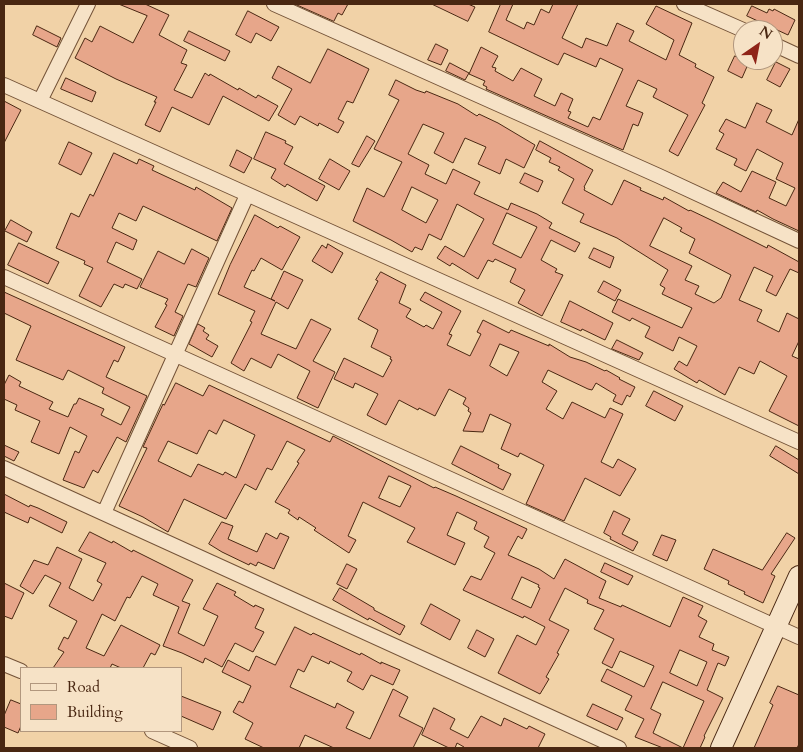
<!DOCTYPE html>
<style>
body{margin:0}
#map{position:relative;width:803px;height:752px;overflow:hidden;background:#f1d2a7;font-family:Cardo,serif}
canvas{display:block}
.frame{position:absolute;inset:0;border:5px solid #492712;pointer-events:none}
.legend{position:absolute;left:20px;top:667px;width:162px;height:65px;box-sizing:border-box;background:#f6e2c6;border:1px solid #b1977e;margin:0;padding:6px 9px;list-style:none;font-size:15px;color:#492712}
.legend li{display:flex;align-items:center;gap:10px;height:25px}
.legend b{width:25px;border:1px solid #b1977e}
.north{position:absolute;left:733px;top:20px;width:50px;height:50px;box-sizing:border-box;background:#f6e2c6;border:1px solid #b1977e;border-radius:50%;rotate:33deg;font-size:14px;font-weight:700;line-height:20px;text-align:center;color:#492712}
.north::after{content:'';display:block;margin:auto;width:18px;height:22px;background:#8f2418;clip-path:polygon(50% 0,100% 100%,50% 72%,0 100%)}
</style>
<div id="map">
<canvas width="803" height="752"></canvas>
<div class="frame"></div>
<ul class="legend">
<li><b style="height:6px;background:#f6e2c6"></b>Road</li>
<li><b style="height:14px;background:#e7a68a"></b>Building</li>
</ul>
<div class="north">N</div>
</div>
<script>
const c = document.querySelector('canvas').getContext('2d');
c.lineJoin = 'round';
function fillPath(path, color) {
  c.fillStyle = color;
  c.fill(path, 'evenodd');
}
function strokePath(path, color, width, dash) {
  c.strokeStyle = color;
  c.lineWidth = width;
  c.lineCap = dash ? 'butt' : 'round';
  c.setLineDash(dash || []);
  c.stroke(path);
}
const building = new Path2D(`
 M119 4H145L169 15 159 35 187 50 181 63 187 65 174 90 192 98 205 73 209 76 210 74 238 90 239 88 256 98 258 95 278 106 269 121 223 96 209 125 172 107 160 132 145 125 156 102H154L157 97 116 79 75 58 85 38 92 42 100 26 133 43 147 16Z
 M295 4H348L342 15 338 13 334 21Z
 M432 4H468L475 7 468 21Z
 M501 4H513L506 20 524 29 527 22 534 25 541 9 549 13 553 4H578L562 38 582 48 586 38 607 46 617 23 634 31 629 41 666 60 674 40 646 24 656 6 692 23 679 55 696 64 695 67 714 77 702 103 705 105 678 156 669 151 688 115 653 97 657 89 638 80 626 106 643 113 638 126 633 124 623 150 486 89 487 87 483 85 485 81 469 74 481 47 498 56 492 67 496 68 495 71 513 81 521 68 542 79 534 96 555 106 561 93 573 99 568 111 571 112 568 118 588 127 593 117 600 120 623 69 600 58 596 67 564 53 558 65 489 32Z
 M752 6 767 13 769 9 773 11 774 9 795 20 788 35 747 16Z
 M248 11 279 27 271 41 256 33 251 43 236 35Z
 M37 26 61 38 57 47 33 35Z
 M189 31 230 51 225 61 184 41Z
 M436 44 448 50 441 65 428 60Z
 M328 49 369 69 353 103 347 101 338 119 344 122 338 133 319 123 318 126 300 116 295 125 278 115 292 89 272 78 278 66 310 83Z
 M735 56 749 62 742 78 728 71Z
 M776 62 790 69 780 87 767 80Z
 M450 63 469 73 465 80 446 71Z
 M66 78 96 92 92 102 61 89Z
 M396 80 416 90 425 93 426 91 458 104 477 116 479 114 498 123 535 145 524 168 506 159 500 174 478 164 486 147 465 138 453 163 434 153 444 133 423 124 408 154 429 165 425 174 446 184 453 169 480 182 474 194 508 210 511 203 537 214 552 223 549 228 580 243 575 252 551 240 541 260 557 269 555 272 563 275 542 316 518 303 525 290 510 282 516 269 495 259 493 262 488 260 478 279 452 263 450 266 437 258 445 246 464 257 484 219 457 204 441 240 429 234 422 250 415 247 412 252 391 240 353 221 367 188 384 197 402 162 374 149 399 100 389 95ZM412 187 438 200 426 223 402 210ZM507 213 537 227 521 258 493 244Z
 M4 101 21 110 4 143Z
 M757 103 772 110 766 122 792 135 799 119V231L773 219 757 210 756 212 716 193 723 182 741 192 752 171 776 182 769 198 786 206 795 188 776 179 783 163 757 149 746 171 734 165 737 159 716 149 724 134 719 131 726 119 745 128Z
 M266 132 286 141 285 143 293 147 284 164 325 186 317 201 287 184 285 187 271 178 276 169 254 159Z
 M367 136 375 141 359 167 352 164Z
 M540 141 593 170 584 187 585 188 584 190 612 205 624 180 641 188 640 190 663 200 664 197 689 211 690 210 711 220 767 248 768 245 799 262V273L790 269 776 296 766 291 773 276 754 267 739 300 762 310 757 321 779 332 787 313 799 319V341L792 356 799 359V426L769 411 787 376 760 361 754 374 739 367 725 395 699 380 697 383 674 369 679 361 687 366 697 346 679 337 673 351 645 337 650 327 632 318 630 321 612 312 618 299 682 328 692 308 662 294 665 288 660 285 668 270 617 238 580 222 584 214 562 203 574 179 558 170 560 167 549 162 551 158 536 150ZM664 218 682 228 680 231 695 239 689 253 731 275 721 298 714 303 695 294 699 286 685 280 692 266 650 246Z
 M69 142 92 153 81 175 59 164Z
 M237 150 252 158 244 173 230 166Z
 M114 153 137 164 139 159 154 166 152 170 195 190 196 187 232 208 217 241 143 206 136 221 119 213 112 228 137 240 133 250 116 242 107 262 142 279 137 289 125 284 123 288 114 284 101 307 79 296 93 268 84 264 85 261 56 248 71 213 79 217 90 194 93 196Z
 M330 159 350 171 339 190 319 179Z
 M525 173 543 181 538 192 520 183Z
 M255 215 278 228 280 226 300 237 282 270 261 258 254 271 252 270 244 287 275 301 271 299 284 271 303 280 288 309 276 302 261 334 296 349 311 319 331 329 313 361 335 372 318 408 297 398 310 371 278 354 271 368 251 358 244 371 231 363 252 322 250 321 255 311 218 294 230 265Z
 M11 220 32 232 27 242 5 231Z
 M19 243 59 262 48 284 8 265Z
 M328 244 343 253 332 273 312 261 322 245 326 248Z
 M594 248 614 257 610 268 589 258Z
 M192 249 209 258 196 287 188 284 175 312 183 316 174 336 155 327 167 305 165 304 168 299 140 287 158 251 184 264Z
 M381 272 406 285 399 303 411 309 406 317 424 327 426 325 433 329 442 312 420 300 425 292 461 311 449 334 452 335 447 345 470 356 481 334 477 332 483 320 509 333 511 330 549 346V344L570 357 586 362 605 371 606 370 620 378 619 379 635 387 630 397 627 395 622 405 613 401 616 395 596 383 592 390 588 389 548 370 542 382 557 391 546 409 563 419 572 402 605 418 610 408 623 414 601 462 613 468 618 459 636 469 620 496 585 478 564 521 526 504 544 465 520 453 518 457 501 449 511 424 490 414 483 432 463 431 471 413 468 411 469 408 463 404 466 398 449 389 435 416 419 408 418 410 399 400 386 425 367 415 378 394 355 383 353 388 334 379 344 358 383 377 392 360 390 359 391 357 371 347 378 330 358 319 378 281 376 280ZM500 344 519 352 507 376 490 366Z
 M604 281 621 290 615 301 598 292Z
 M4 292 125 347 118 362 114 360 106 377 147 396 126 442 117 437 98 473 93 470 84 488 63 480 75 451 79 453 87 436 70 427 59 454 31 442 40 421 15 410 17 405 4 399V385L9 375 21 382 19 386 53 402 49 409 68 417 74 404H76L79 398 104 409 101 415 121 425 130 407 102 393 104 388 68 370 63 380 16 360 31 326 4 313Z
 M570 301 613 323 605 340 582 329 581 331 561 322Z
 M198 324 205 328 203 331 209 335 206 339 218 346 212 357 189 344Z
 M617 340 643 353 639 360 612 349Z
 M176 383 203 396 209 385 330 442 333 436 434 488 435 487 456 496 527 529 522 539 518 536 508 555 539 569 554 579 565 559 606 581 599 598 621 607 622 605 670 627 683 597 703 606 698 616 707 621 699 637 714 644 712 650 729 657 725 666 718 663 707 690 723 698 704 736 705 737 700 748H663L635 737 644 719 625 710 632 696 601 681 607 669 644 687 654 666 620 651 612 668 602 663 614 639 594 629 604 610 587 603 588 600 565 588 549 620 569 630 557 653 559 654 546 677 549 679 540 694 498 673 517 635 536 645 545 627 524 616 523 618 463 590 471 576 481 580 495 553 484 547 489 537 474 529 477 522 457 512 447 535 465 543 455 565 407 542 415 528 363 502 348 536 356 540 349 553 314 530 316 528 299 517 298 520 288 513 290 510 275 502 299 463 297 462 305 450 287 441 272 470 267 468 256 490 245 484 226 519 184 499 168 532 143 517 119 506 147 448 143 447 163 404 164 405ZM224 420 255 435 236 478 225 472 223 475 198 464 191 477 158 461 168 441 197 454 209 430 216 434ZM389 476 411 486 400 507 379 498ZM522 577 539 585 538 587 540 588 531 608 512 599ZM680 650 707 662 697 686 670 673ZM663 682 704 701 683 748 653 733 661 714 651 709Z
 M654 391 683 406 675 421 646 406Z
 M4 445 19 452 14 461 4 456Z
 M461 446 499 465 498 468 511 474 503 490 452 464Z
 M776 446 799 460V474L770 456Z
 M4 494 29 507 30 505 38 508 67 522 62 533 30 517 28 523 4 512Z
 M614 511 630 519 622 534 638 542 633 551 610 539 611 537 604 533Z
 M222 522 233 526 228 539 257 552 266 533 277 539 280 533 289 537 274 569 258 562 256 566 250 563 249 565 222 552 209 544Z
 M90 532 112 543 113 541 132 552 133 550 193 580 182 601 190 604 178 633 204 646 218 616 203 609 217 583 236 592 234 595 254 607 255 605 264 609 255 628 264 632 253 652 235 643 222 667 205 658 203 663 182 653 163 646 179 607 153 595 158 584 142 576 130 598 127 597 115 621 102 614 86 648 104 656 121 625 160 645 155 655 151 653 143 668H121L112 664 110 668H53L64 652 58 649 64 637 68 639 77 621 49 606 61 583 45 575 33 594 20 586 34 560 48 565 57 547 82 559 69 588 93 601 102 584 97 581 106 563 79 551Z
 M787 533 795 538 771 574 775 576 763 603 744 594 745 592 728 584 729 581 704 569 713 549 762 570Z
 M662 535 676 540 667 561 653 555Z
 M605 563 633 576 628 585 601 572Z
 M347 564 357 569 347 589 337 584Z
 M4 583 24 593 12 619 4 616Z
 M340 588 374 608V610L405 626 400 635 369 618 368 620 333 600Z
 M431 604 460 620 450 640 421 624Z
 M295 627 311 635 313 633 360 655 361 653 381 664V662L400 670 393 685 371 675 363 690 347 681 352 672 330 661 329 664 312 656 304 672 298 669 290 687 335 708 337 703 354 712 346 728 370 739 393 689 408 697 399 716 423 728 413 748H334L305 735 299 748H264L245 739 253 723 233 712 239 701 243 703 251 686 222 672 228 660 249 671 256 656 275 665Z
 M477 630 494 639 485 657 468 648Z
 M778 686 799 695V744L797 748H754L773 705 770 703Z
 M181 696 221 712 213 730 181 716Z
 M11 700 21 704V726L18 733 4 727V716Z
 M593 704 623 718 617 730 587 716Z
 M434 708 455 719 450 729 468 738 481 716 501 726 504 718 527 729 529 726 545 734 538 748H464V747L457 743 455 748H449L422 735Z`);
fillPath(building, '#e7a68a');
strokePath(building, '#492712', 1);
const street = new Path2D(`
 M274 4 659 176 799 241
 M684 4 743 30
 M773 44 799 56
 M4 85 799 442
 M40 101 88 4
 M4 277 799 637
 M4 468 619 748
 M104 513 247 195
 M4 664 21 671
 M152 731 190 748`);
const secondary = new Path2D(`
 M721 748 799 576`);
strokePath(street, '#735237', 16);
strokePath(secondary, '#492712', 22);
strokePath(street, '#f6e2c6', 14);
strokePath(secondary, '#f6e2c6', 20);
</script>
